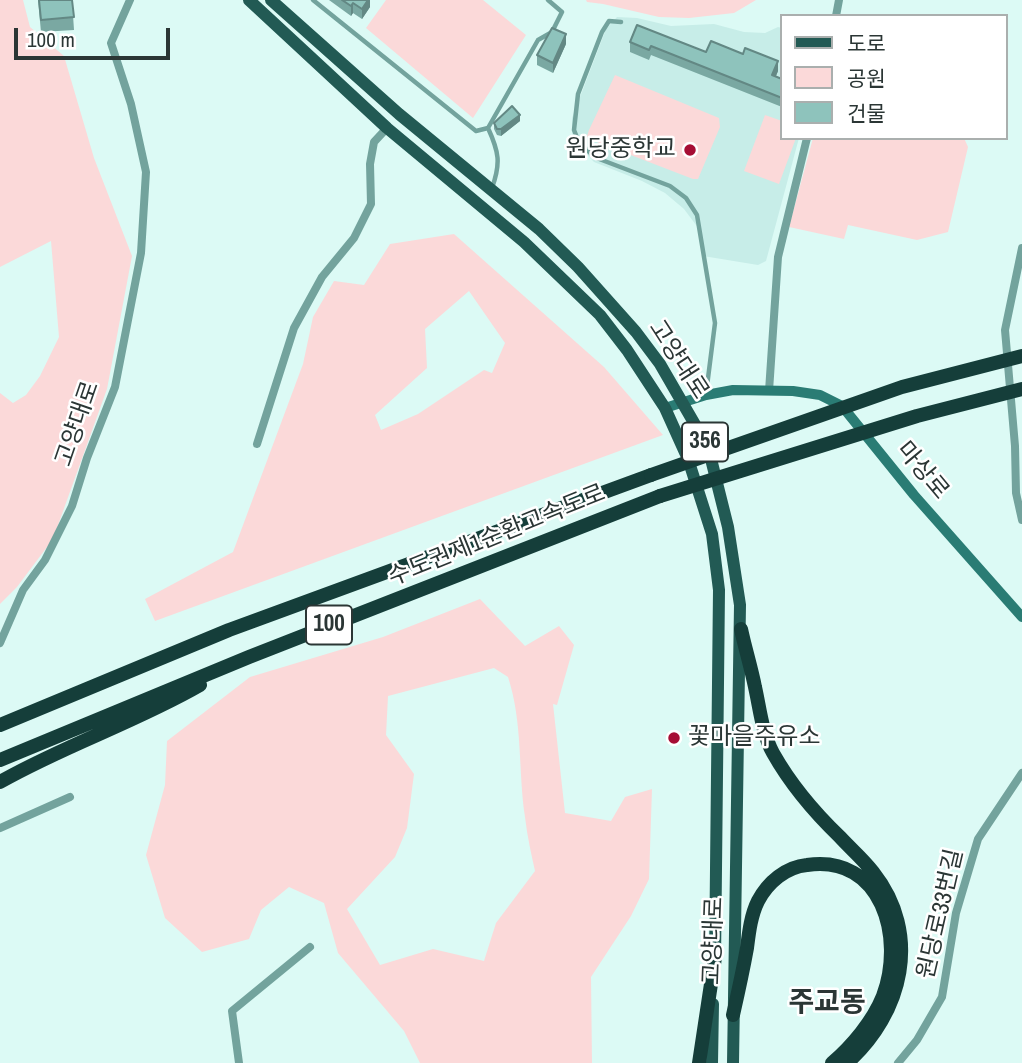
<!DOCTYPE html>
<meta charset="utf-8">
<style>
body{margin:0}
#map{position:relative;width:1022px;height:1063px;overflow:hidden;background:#dcfaf5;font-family:"Archivo Narrow","Noto Sans KR",sans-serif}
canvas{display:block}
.legend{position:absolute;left:780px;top:14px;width:228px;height:126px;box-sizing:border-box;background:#fff;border:2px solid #aaafae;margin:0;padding:9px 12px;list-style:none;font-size:21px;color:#2b3635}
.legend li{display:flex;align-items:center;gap:14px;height:35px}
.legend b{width:35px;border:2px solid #aaafae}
.scale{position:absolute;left:14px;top:28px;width:156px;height:32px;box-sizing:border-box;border:4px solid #2b3635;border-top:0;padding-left:9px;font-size:21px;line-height:24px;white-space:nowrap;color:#2b3635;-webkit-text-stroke:5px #fff;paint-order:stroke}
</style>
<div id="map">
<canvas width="1022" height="1063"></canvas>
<ul class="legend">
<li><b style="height:9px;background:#225a54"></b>도로</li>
<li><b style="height:19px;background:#fbd9d9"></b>공원</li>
<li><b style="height:19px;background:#8ec3bc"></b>건물</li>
</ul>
<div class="scale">100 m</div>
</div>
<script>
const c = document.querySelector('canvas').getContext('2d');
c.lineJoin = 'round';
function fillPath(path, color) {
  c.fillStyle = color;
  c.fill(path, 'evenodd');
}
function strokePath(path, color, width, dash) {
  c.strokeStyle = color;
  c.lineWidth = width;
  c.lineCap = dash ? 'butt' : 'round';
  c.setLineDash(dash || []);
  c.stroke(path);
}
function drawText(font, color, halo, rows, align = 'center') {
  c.font = font + ' "Archivo Narrow","Noto Sans KR",sans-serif';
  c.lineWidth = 5;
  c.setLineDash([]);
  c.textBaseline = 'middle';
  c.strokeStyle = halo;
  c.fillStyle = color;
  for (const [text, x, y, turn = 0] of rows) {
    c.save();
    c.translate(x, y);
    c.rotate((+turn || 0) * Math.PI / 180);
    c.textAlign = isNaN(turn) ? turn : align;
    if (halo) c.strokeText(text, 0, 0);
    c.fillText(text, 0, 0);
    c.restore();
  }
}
fillPath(new Path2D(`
 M617 17 637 18 671 26 714 24 744 32 765 33 778 27 782 28V138H799L766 261 758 265 703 256 699 229 684 209 665 193 642 181 594 162 572 139V118L606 29Z`), '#c7ede8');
fillPath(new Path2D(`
 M0 0H23L30 27 64 56 94 158 132 256 107 389 53 539 17 587 0 604V393L13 403 26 395 40 376 59 337 51 241 0 267Z
 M386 0H483L526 35 473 118 366 28Z
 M586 0H756L734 13 689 18 659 17 603 4 587 2Z
 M615 75 719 118 720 127 698 179H693L589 139 587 136 589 130Z
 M765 115 782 121V138H796L779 184 744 171Z
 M813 138H964L968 147 948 232 917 240 848 225 844 239 789 227Z
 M454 234 604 367 663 435 155 621 145 599 233 552 303 364 313 317 334 281 364 285 390 244ZM469 291 505 343 492 373 484 370 418 414 381 430 375 415 427 368 425 329Z
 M480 599 525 646 559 626 574 645 557 705 553 704 565 813 611 821 625 797 652 789 649 879 631 916 591 977 592 1063H420L404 1031 338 953 324 903 289 887 261 910 249 939 202 952 165 918 146 855 165 785 167 741 250 677 383 637ZM494 668 508 677C523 723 518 770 525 817 527 835 531 853 535 871L496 923 484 961 433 949 380 965 347 909 395 857 407 828 414 774 386 735 388 696Z`), '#fbd9d9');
strokePath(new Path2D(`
 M313 0 476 131 488 128 538 40 552 32 562 12 548 0
 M621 22 609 21 602 32 578 94 574 130 578 140 594 157 670 186 686 198 697 215 715 323 706 394
 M488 128C499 152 501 163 492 188`), '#73a39d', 4.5);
strokePath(new Path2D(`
 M836 16 839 0
 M1022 248 1005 330 1015 446 1016 493 1022 520
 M769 391 778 257 807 138
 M257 444 294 328 322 277 354 238 371 204 370 164 374 142 387 128
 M0 643 23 590 45 560 72 506 87 458 115 387 141 253 146 172 131 104 111 43 130 0
 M0 828 70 797
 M239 1063 232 1011 310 947
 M898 1063 917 1040 942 997 956 913 978 839 1022 773`), '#73a39d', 8);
strokePath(new Path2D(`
 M665 408 706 395 733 390 793 391 820 395 842 406 914 495 1022 617`), '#2a7c74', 10);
strokePath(new Path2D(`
 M249 0 387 128 524 242 600 315 627 350 665 408 688 459 712 534 719 590 715 961
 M271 0 399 114 539 229 578 267 636 332 660 364 708 447 728 527 740 605 733 1063
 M712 1063 713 1004`), '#225a54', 12);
strokePath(new Path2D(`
 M741 629C745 648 751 667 755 687 760 709 762 733 773 753 791 785 814 812 840 837 851 849 863 859 873 872 922 934 903 1013 847 1063
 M0 725 229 630 651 475
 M0 760 249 657 660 496
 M0 782C65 745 136 722 200 685
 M733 1015C738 993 743 970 747 948 749 932 751 915 758 901 768 882 786 867 807 865 882 854 905 938 883 996 873 1021 852 1046 832 1063
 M699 1063 716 951`), '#153e3a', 14);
strokePath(new Path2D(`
 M651 475 902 387 1022 356
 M660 496 917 416 1022 389`), '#153e3a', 14);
fillPath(new Path2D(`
 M38 0H72L74 30 41 32Z
 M329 0H370V7L362 19 353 13 351 16Z
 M630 42 706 52 778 71 776 76 782 79V107L651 55 649 60 630 52Z
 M566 44 553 73 537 65V55Z
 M520 121 501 136 497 135 494 129V123Z`), '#7aa8a2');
fillPath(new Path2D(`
 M368 0H370V7L362 19V9Z
 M353 3V13L351 16V6Z
 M566 34V44L553 73V63Z
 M778 61V71L772 85V75Z
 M520 115V121L501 136V129Z`), '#638884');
const building = new Path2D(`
 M39 0H72L74 17 41 20Z
 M342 0H368L362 9 353 3 351 6Z
 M637 25 706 52 711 41 743 54 745 48 778 61 772 75 782 79V98L651 46 649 50 630 42Z
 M552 28 566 34 553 63 537 55Z
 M512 106 520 115 501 129H497L494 123Z`);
fillPath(building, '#8ec3bc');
strokePath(building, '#638884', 2);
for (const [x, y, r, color] of [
 [690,150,7,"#a60d34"],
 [674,738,7,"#a60d34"]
]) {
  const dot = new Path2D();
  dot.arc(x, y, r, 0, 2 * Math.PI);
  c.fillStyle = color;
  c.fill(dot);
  strokePath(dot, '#fff', 2.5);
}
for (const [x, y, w] of [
 [705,442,46],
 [329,625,46]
]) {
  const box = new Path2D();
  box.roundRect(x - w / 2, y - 19.5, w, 39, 5);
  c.fillStyle = '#fff';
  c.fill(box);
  strokePath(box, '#2b3635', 2);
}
drawText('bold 23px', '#2b3635', null, [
 ["356",705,442],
 ["100",329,625]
]);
drawText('24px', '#2b3635', '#fff', [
 ["원당중학교",676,150],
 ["꽃마을주유소",688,738,"left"]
], 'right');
drawText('24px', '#2b3635', '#fff', [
 ["고양대로",678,360,57],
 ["고양대로",78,424,-71],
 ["마상로",922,471,50],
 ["수도권제1순환고속도로",497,536,-22],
 ["원당로33번길",941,914,-77],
 ["고양대로",714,941,-88]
]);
drawText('bold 28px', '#2b3635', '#fff', [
 ["주교동",827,1003]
]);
</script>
